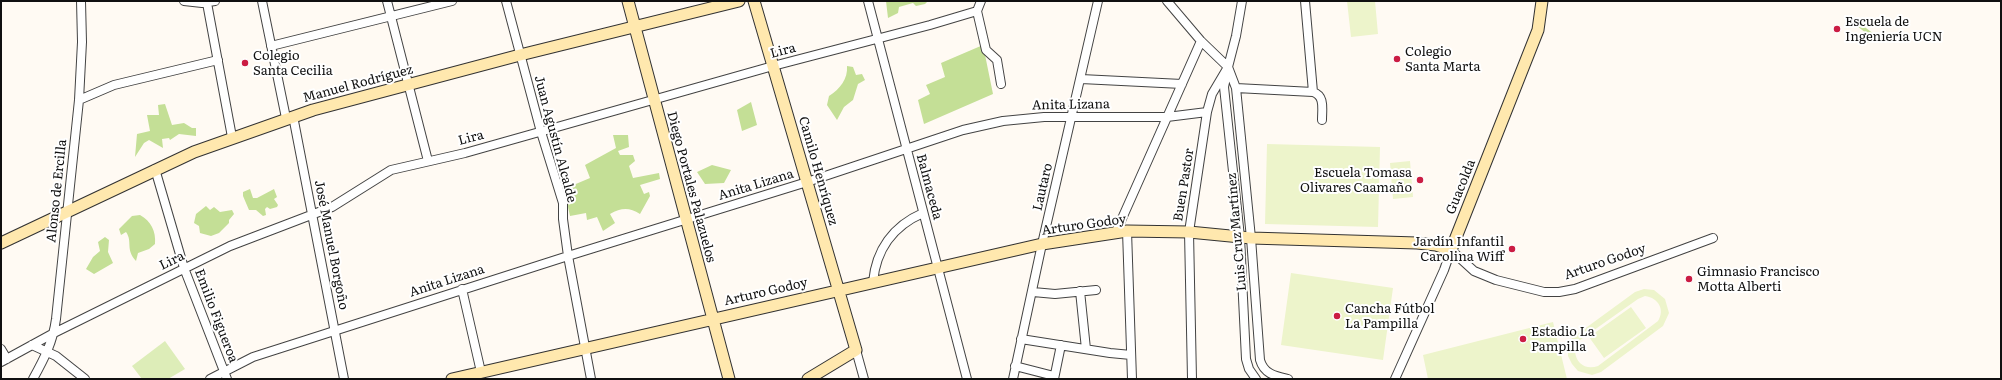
<!DOCTYPE html>
<meta charset="utf-8">
<style>
body{margin:0}
#map{position:relative;width:2002px;height:380px;overflow:hidden;background:#fffaf3;font-family:Literata,serif}
canvas{display:block}
.frame{position:absolute;inset:0;border:2px solid #101010;pointer-events:none}
</style>
<div id="map">
<canvas width="2002" height="380"></canvas>
<div class="frame"></div>
</div>
<script>
const c = document.querySelector('canvas').getContext('2d');
c.lineJoin = 'round';
function fillPath(path, color) {
  c.fillStyle = color;
  c.fill(path, 'evenodd');
}
function strokePath(path, color, width, dash) {
  c.strokeStyle = color;
  c.lineWidth = width;
  c.lineCap = dash ? 'butt' : 'round';
  c.setLineDash(dash || []);
  c.stroke(path);
}
function drawText(font, color, halo, rows, align = 'center') {
  c.font = font + ' Literata,serif';
  c.lineWidth = 4;
  c.setLineDash([]);
  c.textBaseline = 'middle';
  c.strokeStyle = halo;
  c.fillStyle = color;
  for (const [text, x, y, turn = 0] of rows) {
    c.save();
    c.translate(x, y);
    c.rotate((+turn || 0) * Math.PI / 180);
    c.textAlign = isNaN(turn) ? turn : align;
    if (halo) c.strokeText(text, 0, 0);
    c.fillText(text, 0, 0);
    c.restore();
  }
}
fillPath(new Path2D(`
 M165 341 185 369 168 379H142L132 366Z`), '#ddedb8');
fillPath(new Path2D(`
 M886 1H928L925 4 916 6 913 3 899 7 898 13 888 18Z
 M1860 22 1862 25 1882 40 1867 43 1861 39 1866 33 1857 26Z
 M983 45 993 94 924 124 918 100 930 94 926 85 945 77 941 63Z
 M847 66 853 67 856 75 862 74 865 80 858 84 853 100 844 107 837 120 827 105 829 96C840 89 848 79 847 66Z
 M751 102 757 125 742 131 737 110Z
 M165 104 172 125 184 123 192 128H196V136L179 134 170 140 169 138 162 139 163 148 149 140 144 143 135 157 137 134 150 131 147 115H159L158 105Z
 M613 135H628L629 147 618 151 620 155H633L635 161 629 166 633 178 659 173 660 179 640 185 644 194 649 192 650 196 640 214C629 207 621 208 610 214L615 223 603 231 597 217 587 220 586 213 570 216 564 189 590 178 585 165 616 148Z
 M712 165 731 170 724 183 705 184 697 172Z
 M250 189 253 198H257L274 189 277 197 274 199 278 205 277 207 270 209 267 207 265 209 266 215 263 216 256 210H249L243 196V192Z
 M206 206 210 210 214 207 220 212 232 210 234 214 229 220V223L219 233 211 236 200 233 199 226 194 223 196 214Z
 M140 215C151 221 156 231 155 244L149 249 138 253 136 261C125 249 133 242 126 232L121 235 119 229 132 216Z
 M105 237 109 240 108 252 113 263 94 274 86 269 93 257 100 251 98 242Z`), '#c4df96');
fillPath(new Path2D(`
 M1347 1H1375L1378 34 1351 37Z
 M1267 144 1380 147 1378 227 1265 224Z
 M1410 161 1413 197 1393 199 1390 163Z
 M1291 273 1393 288 1383 360 1281 345Z
 M1644 289 1654 290 1665 299 1669 313 1663 326 1601 372 1592 375 1578 371 1572 364 1568 356V346L1572 338 1635 292ZM1645 296C1659 298 1665 310 1658 321L1598 366C1586 370 1576 364 1575 351L1580 340 1638 299Z
 M1631 307 1646 328 1604 358 1589 337Z
 M1553 322 1567 379H1428L1423 355Z`), '#edf4cb');
const street = new Path2D(`
 M184 1 202 3 215 1
 M262 1 286 118
 M387 1 428 161
 M506 1 541 132 563 203V219L568 256 591 379
 M868 1 967 379
 M1167 1 1201 41 1228 67 1236 88 1251 238 1260 360C1264 374 1275 376 1288 379
 M1305 1 1313 92
 M207 3 232 137
 M977 11 986 50 997 60 1001 84
 M271 46 452 1
 M1227 73 1224 87 1240 237 1246 359 1249 369 1256 379
 M1081 79 1182 84
 M1236 88 1313 92C1325 96 1322 108 1322 120
 M79 100 114 85 218 60
 M293 116 344 379
 M155 169 184 268 227 379
 M1127 231 1132 379
 M1116 232 1201 41
 M873 282C876 250 893 226 923 213
 M462 289 481 372
 M1080 291 1086 349
 M1033 292 1055 294 1096 290
 M1021 339 1110 353 1131 355
 M32 345 56 356 85 379
 M1 349 7 359
 M856 350 864 379
 M1 362 54 333 230 246 332 207 391 170 465 153 773 66 930 25 977 11 981 1
 M1015 366 1054 376
 M33 379C44 359 53 342 56 319L79 100 82 42 81 1
 M210 379 253 357 568 256 807 182 963 130 1003 121 1044 117H1167L1207 112
 M1013 379 1042 244 1098 1
 M1054 379 1061 345
 M1192 379 1189 232 1207 112 1212 94 1228 67 1236 36 1242 1
 M1395 379 1444 270 1451 250 1474 271 1496 280 1544 292H1559L1575 289 1713 238`);
const secondary = new Path2D(`
 M628 1 729 379
 M754 1 856 350 808 379
 M1 243 194 152 313 110 520 55 739 1
 M452 379 1042 244 1127 231 1189 232 1251 238 1417 243 1436 245 1451 250 1538 30 1542 1`);
strokePath(street, '#434343', 10);
strokePath(secondary, '#323232', 13);
strokePath(street, '#fff', 8);
strokePath(secondary, '#ffe8ae', 11);
for (const [x, y, r, color] of [
 [1837,29,4,"#cb1c43"],
 [1397,59,4,"#cb1c43"],
 [245,63,4,"#cb1c43"],
 [1420,180,4,"#cb1c43"],
 [1512,249,4,"#cb1c43"],
 [1689,279,4,"#cb1c43"],
 [1337,316,4,"#cb1c43"],
 [1523,339,4,"#cb1c43"]
]) {
  const dot = new Path2D();
  dot.arc(x, y, r, 0, 2 * Math.PI);
  c.fillStyle = color;
  c.fill(dot);
  strokePath(dot, '#fff', 1.5);
}
drawText('13px', '#101010', '#fff', [
 ["Escuela de",1845,22],
 ["Ingeniería UCN",1845,37],
 ["Colegio",1405,52],
 ["Santa Marta",1405,67],
 ["Colegio",253,56],
 ["Santa Cecilia",253,71],
 ["Escuela Tomasa",1412,173,"right"],
 ["Olivares Caamaño",1412,188,"right"],
 ["Jardín Infantil",1504,242,"right"],
 ["Carolina Wiff",1504,257,"right"],
 ["Gimnasio Francisco",1697,272],
 ["Motta Alberti",1697,287],
 ["Cancha Fútbol",1345,309],
 ["La Pampilla",1345,324],
 ["Estadio La",1531,332],
 ["Pampilla",1531,347]
], 'left');
drawText('13px', '#101010', '#fff', [
 ["Lira",783,51,-15],
 ["Manuel Rodríguez",358,84,-15],
 ["Anita Lizana",1071,105,-1],
 ["Lira",471,138,-15],
 ["Juan Agustín Alcalde",555,139,75],
 ["Camilo Henríquez",818,171,74],
 ["Anita Lizana",756,185,-17],
 ["Buen Pastor",1184,185,-81],
 ["Diego Portales Palazuelos",691,187,75],
 ["Balmaceda",929,187,75],
 ["Lautaro",1043,187,-77],
 ["Guacolda",1461,187,-68],
 ["Alonso de Ercilla",57,191,-84],
 ["Arturo Godoy",1084,225,-8],
 ["Luis Cruz Martínez",1237,232,-95],
 ["José Manuel Borgoño",331,245,79],
 ["Lira",172,261,-26],
 ["Arturo Godoy",1605,262,-19],
 ["Anita Lizana",447,281,-18],
 ["Arturo Godoy",766,292,-13],
 ["Emilio Figueroa",216,316,69]
]);
</script>
